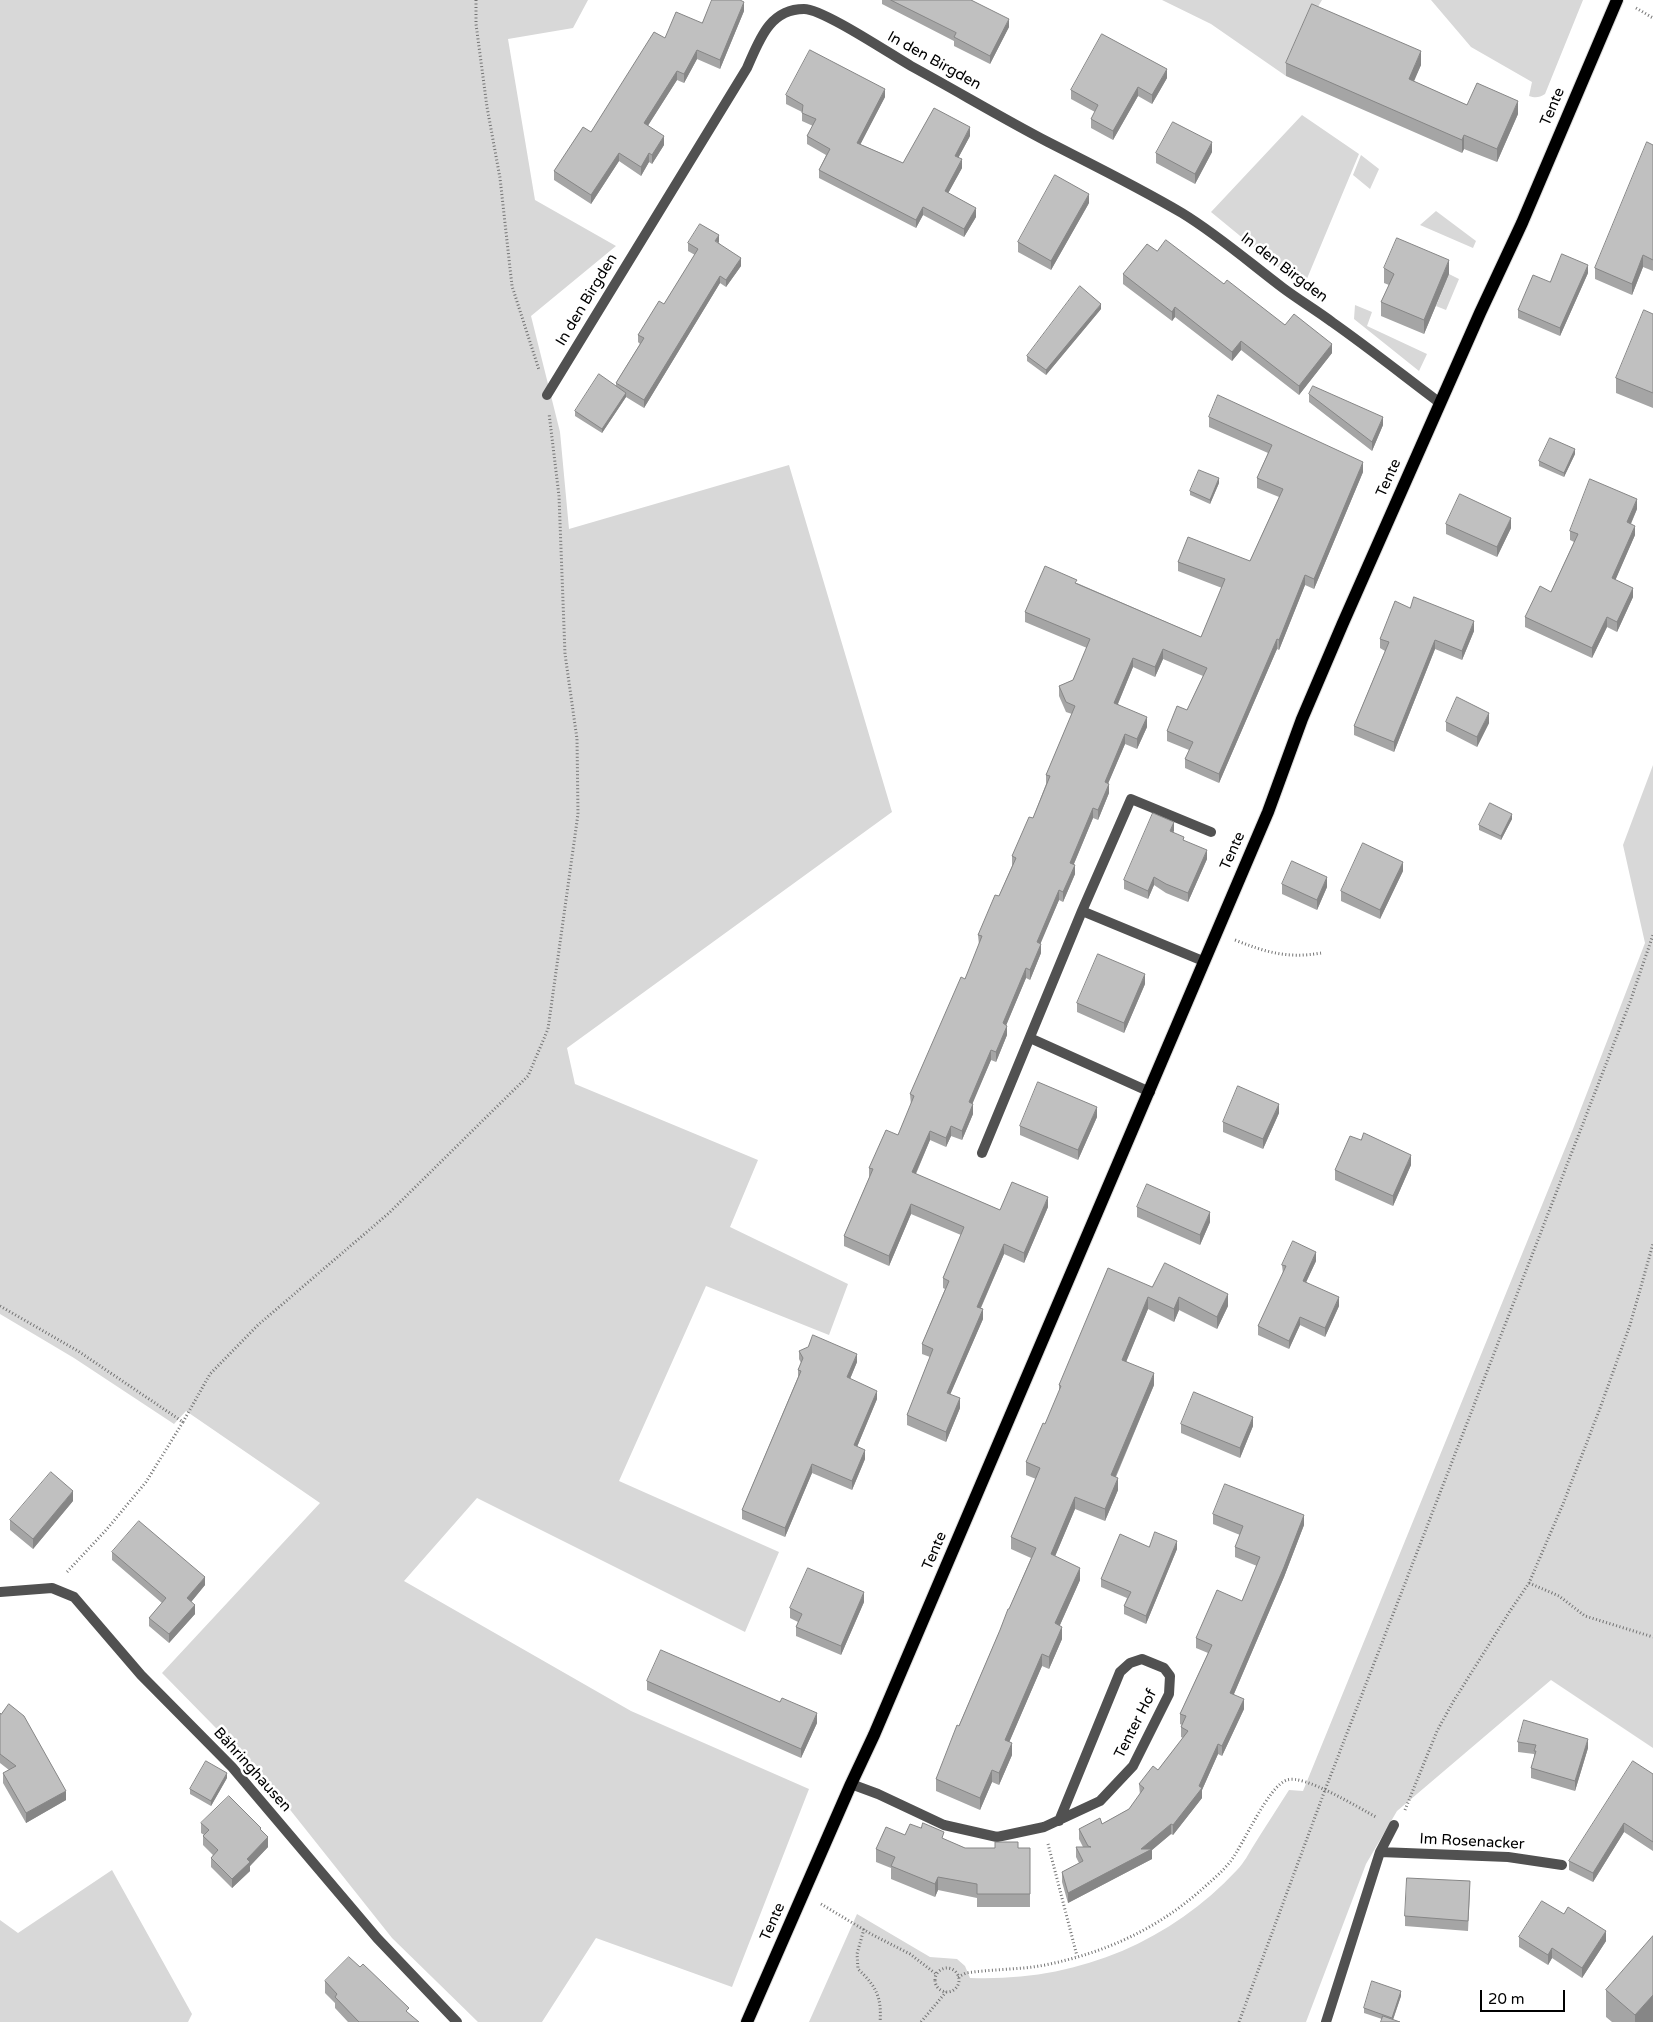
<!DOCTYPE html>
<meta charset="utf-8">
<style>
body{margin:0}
#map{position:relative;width:1653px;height:2022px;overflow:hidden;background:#fff;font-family:"Varela Round",sans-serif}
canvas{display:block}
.scale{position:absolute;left:1480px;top:1990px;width:85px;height:22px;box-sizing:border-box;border:2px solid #000;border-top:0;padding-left:6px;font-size:15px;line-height:18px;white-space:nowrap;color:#000;-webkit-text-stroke:4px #fff;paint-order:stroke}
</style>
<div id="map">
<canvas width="1653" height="2022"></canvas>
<div class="scale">20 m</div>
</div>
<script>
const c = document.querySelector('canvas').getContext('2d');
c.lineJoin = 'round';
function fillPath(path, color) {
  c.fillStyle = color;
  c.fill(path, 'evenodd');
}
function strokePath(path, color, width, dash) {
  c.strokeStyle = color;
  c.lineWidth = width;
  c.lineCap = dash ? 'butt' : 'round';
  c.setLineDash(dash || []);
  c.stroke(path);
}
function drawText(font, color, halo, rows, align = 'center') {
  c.font = font + ' "Varela Round",sans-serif';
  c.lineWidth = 5;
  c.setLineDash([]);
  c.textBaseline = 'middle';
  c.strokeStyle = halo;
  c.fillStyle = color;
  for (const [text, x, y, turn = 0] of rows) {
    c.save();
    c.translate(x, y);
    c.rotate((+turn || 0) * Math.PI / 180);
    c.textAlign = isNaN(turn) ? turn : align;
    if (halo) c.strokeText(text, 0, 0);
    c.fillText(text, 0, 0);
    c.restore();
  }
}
fillPath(new Path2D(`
 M0 0H588L573 28 508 39 535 200 616 246 531 316 560 432 569 529 789 465 892 812 567 1048 575 1084 758 1160 730 1227 848 1284 829 1335 706 1286 619 1481 779 1552 745 1632 477 1498 404 1581 631 1711 809 1789 732 1987 596 1938 542 2022H478L392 1938 264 1777 162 1673 320 1503 186 1411 174 1424 74 1358 0 1314Z
 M1162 0H1322L1312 17 1286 76 1211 24Z
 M1431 0H1583L1545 94C1539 98 1535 98 1529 96L1532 82 1471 47Z
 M1302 115 1359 154 1306 281 1301 286 1211 212Z
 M1361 155 1379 169 1370 189 1353 175Z
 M1436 211 1476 241 1473 248 1420 225Z
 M1449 274 1459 279 1446 310 1436 306Z
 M1355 305 1372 312 1367 326 1427 354 1419 371 1354 319Z
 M1653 765V1748L1551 1680 1397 1811 1366 1864 1306 2022H809L857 1914 930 1957 957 1959 965 1966 970 1978C1072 1982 1167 1945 1237 1870 1244 1863 1249 1853 1254 1845 1265 1827 1277 1809 1289 1790L1303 1791 1573 1129 1645 943 1623 845Z
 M112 1870 192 2014 188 2022H0V1920L18 1933Z`), '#d8d8d8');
const primary = new Path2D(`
 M747 2022 851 1784 874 1735 1268 812 1302 719 1343 623 1480 313 1522 223 1617 0`);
strokePath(primary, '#dbdbdb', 14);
strokePath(new Path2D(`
 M476 0V24L487 107 500 178 512 286 539 370
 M1636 8 1653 18
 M1235 940C1265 952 1288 959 1321 953
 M0 1306 78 1351 183 1422 146 1482 107 1529 66 1573
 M183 1422 210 1374 258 1325 389 1213 528 1076 548 1029 578 814 577 739 565 654 559 496 549 413
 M1529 1583 1559 1596 1585 1616 1653 1637
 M1405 1810 1437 1731 1453 1702 1510 1611 1529 1583 1563 1504 1599 1411 1630 1325 1653 1244
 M1048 1844 1077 1956
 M821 1904 871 1934 910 1954 936 1974
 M864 1929 857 1954 858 1969C876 1986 882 1997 880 2022
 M935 1980a12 12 0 1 1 24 0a12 12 0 1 1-24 0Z
 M958 1977 966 1973C992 1969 1019 1970 1045 1965 1104 1953 1155 1930 1200 1891 1210 1882 1221 1873 1230 1862 1244 1844 1268 1786 1287 1780 1304 1774 1359 1808 1376 1817
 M921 2022 946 1992
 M1239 2022 1325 1790 1630 1002 1653 935`), '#737373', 3, [1, 2.5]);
strokePath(new Path2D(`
 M547 395 747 68C759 41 769 9 804 9 823 9 890 54 911 66 957 91 1002 118 1048 142 1093 165 1138 187 1182 213 1218 235 1250 263 1283 288 1299 300 1316 310 1332 322 1369 348 1404 376 1440 403
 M1082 911 1203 961
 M1030 1038 1150 1092
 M982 1153 1082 911 1131 799 1211 832
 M0 1592 52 1588 74 1597 141 1675 232 1767 377 1938 457 2022
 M851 1784 878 1794 944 1825 997 1837 1044 1827 1100 1801 1133 1766 1169 1694 1170 1676 1164 1668 1142 1659 1130 1663 1120 1672 1059 1821
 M1394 1825 1380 1852 1508 1857 1562 1865
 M1326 2022 1380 1852`), '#515151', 10);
strokePath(primary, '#000', 12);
fillPath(new Path2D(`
 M882 0H971L1009 27 990 64 954 46V41L882 4Z
 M744 11 720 69 697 59 684 83 677 80 648 125 664 145 652 164 649 162 641 176 619 161 591 204 554 180V171L591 132 665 38 702 23Z
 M1286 63 1421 65 1413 81 1467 105 1518 114 1497 162 1464 149 1462 153 1286 76Z
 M1167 78 1152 104 1138 96 1113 140 1091 128V119L1095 112 1071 99V90Z
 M786 95 885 97 860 144 903 163 970 136 958 158 962 168 948 193 976 217 964 237 923 215 916 228 819 178V170L826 155 807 144V136L813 126 802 121V112L786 104Z
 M1653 145V271L1643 267 1632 295 1595 279V268Z
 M1212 152 1195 184 1156 163V153Z
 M1089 203 1051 270 1018 252V242Z
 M688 243H719L741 266 726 287 720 283 644 408 626 397 602 433 575 416V411L616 386V383L640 344 638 342V335L664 304 695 255 688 251Z
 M1157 251 1224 284 1285 325 1332 353 1299 395 1241 350 1232 361 1175 317 1172 321 1123 284V274Z
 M1384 268 1449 274 1424 334 1381 316V302L1389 285 1384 283Z
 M1588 273 1560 336 1518 318V310L1550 282Z
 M1101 309 1046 375 1027 361V356Z
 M1653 314V408L1616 393V378Z
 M1309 394 1383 425 1372 451 1309 402Z
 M1209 417 1363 472 1314 589 1305 585 1279 650 1277 649 1219 783 1185 768V759L1189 750 1167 741V731L1187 710 1203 676 1163 659 1155 677 1133 667 1118 704 1147 727 1137 749 1125 744 1108 783 1109 793 1098 820 1093 818 1074 864 1075 874 1063 902 1059 900 1040 943 1041 953 1030 980 1026 978 1006 1025 1007 1035 996 1062 991 1060 972 1103 973 1114 962 1140 951 1136 946 1147 930 1140 916 1174 1000 1210 1048 1207 1024 1263 1004 1254 981 1308 983 1319 950 1394 960 1408 946 1442 907 1425V1415L930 1357 922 1354V1344L945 1289 943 1288V1278L961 1235 911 1214 889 1266 844 1246V1236L869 1178V1168L898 1135 911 1105 910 1094 965 979 979 945 978 935 999 896 1012 866V856L1033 818 1046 784V775L1072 714 1066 712 1059 696V686L1073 680 1087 648 1025 622V612L1077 583 1201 637 1222 588 1178 571V562L1250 561 1279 497 1257 488V478L1268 453 1209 427Z
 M1575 454 1564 477 1539 466V461Z
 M1219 483 1210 504 1190 495V491Z
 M1637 509 1631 524 1635 535 1615 580 1633 597 1617 632 1607 627 1592 658 1525 627V617L1551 592 1574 542 1570 540V531Z
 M1446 524 1511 528 1497 557 1446 534Z
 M1474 631 1462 660 1435 649 1394 752 1354 735V726L1385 651 1380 648V639Z
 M1446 722 1489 723 1477 747 1446 731Z
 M1512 819 1501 840 1479 830V825Z
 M1174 831 1173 832 1207 859 1188 902 1166 893 1154 885 1148 899 1124 889V880Z
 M1403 871 1380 919 1341 901V891Z
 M1282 884 1327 887 1317 910 1282 894Z
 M1145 984 1124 1033 1077 1012V1003Z
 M1279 1113 1263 1149 1223 1132V1122Z
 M1097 1117 1078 1160 1020 1135V1126Z
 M1411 1165 1393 1206 1335 1180V1170Z
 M1137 1207 1210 1222 1200 1245 1137 1217Z
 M1316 1261 1306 1282 1339 1306 1325 1337 1300 1325 1289 1349 1258 1335V1326L1283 1274 1282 1265Z
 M1152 1287 1228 1306 1217 1329 1179 1310 1174 1322 1148 1309 1126 1361 1154 1385 1116 1477 1118 1490 1105 1521 1075 1509 1055 1556 1080 1580 1060 1625 1062 1639 1049 1669 1042 1666 1009 1742 1012 1755 999 1785 992 1782 980 1810 936 1791V1779L1031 1558 1011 1549V1537L1036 1479 1026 1475V1462L1045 1424 1059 1392V1385Z
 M799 1351 857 1362 850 1379 877 1399 857 1447 865 1459 852 1490 812 1473 785 1537 742 1519V1510L798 1377V1370L801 1363 799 1359Z
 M1181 1424 1253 1426 1240 1458 1181 1433Z
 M73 1501 33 1549 10 1530V1520Z
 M1213 1514 1304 1525 1284 1577 1234 1694 1244 1709 1222 1756 1218 1754 1202 1790V1798L1173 1835 1171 1834 1152 1850V1859L1068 1903 1062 1882V1872L1079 1863 1076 1857V1847H1083L1079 1839V1829L1102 1824 1129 1809 1140 1795 1139 1784 1158 1770 1183 1738 1181 1737V1727L1182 1725 1180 1724V1714L1208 1653 1196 1648V1638L1242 1601 1257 1566 1235 1557V1547L1240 1535 1213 1524Z
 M1149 1547 1177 1549 1146 1624 1124 1614V1606L1127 1598 1101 1587V1579Z
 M112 1552 205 1585 191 1602 195 1614 169 1643 149 1626V1618L162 1603 112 1560Z
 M864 1602 841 1655 796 1636V1627L798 1622 790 1618V1608Z
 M647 1681 817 1723 801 1758 647 1690Z
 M0 1713 66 1800 26 1823 3 1783V1773L9 1770 0 1763Z
 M1518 1742 1588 1748 1575 1791 1531 1778V1768L1534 1758V1754L1518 1752Z
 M1653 1774V1851L1624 1832 1593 1882 1569 1870V1861Z
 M227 1778 211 1806 190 1794V1789Z
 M201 1823 261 1831 268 1847 250 1866V1871L232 1888 211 1867V1858L213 1855 203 1845V1836L204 1835 201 1833Z
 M905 1835 944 1839 965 1848H1030V1907H977V1898L938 1890 935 1897 891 1879V1868L876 1862V1849Z
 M1470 1891 1468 1931 1405 1926V1916Z
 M1653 1936V2022H1612L1606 2017V1990Z
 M1519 1937 1606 1941 1582 1978 1552 1958 1548 1965 1519 1947Z
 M325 1981 409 2014 419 2022H348L335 2008V2003L325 1993Z
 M1401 1996 1393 2020 1382 2019 1364 2013V2008Z`), '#a5a5a5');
fillPath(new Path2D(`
 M744 2V11L720 69V60Z
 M1009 19V27L990 64V56Z
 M697 50V59L684 83V74Z
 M1421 51V65L1409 93V79Z
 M1167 69V78L1152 104V95Z
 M677 71V80L644 132V123Z
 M1138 87V96L1113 140V131Z
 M885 89V97L857 151V143Z
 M1518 101V114L1497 162V149Z
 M970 127V136L955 164V156Z
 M1464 135V149L1462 153V140Z
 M664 136V145L652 164V155Z
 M1212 142V152L1195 184V174Z
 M619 153V161L591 204V195Z
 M649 153V162L641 176V167Z
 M962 159V168L945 199V191Z
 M1089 194V203L1051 270V261Z
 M923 207V215L916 228V220Z
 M976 208V217L964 237V229Z
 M719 235V243L715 241Z
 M1643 255V267L1632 295V284Z
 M741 258V266L726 287V280Z
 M1449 260V274L1424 334V320Z
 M1588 265V273L1560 336V328Z
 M720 276V283L644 408V400Z
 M1101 304V309L1046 375V370Z
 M1175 307V317L1172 321V312Z
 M1241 341V350L1232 361V352Z
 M1332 344V353L1299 395V386Z
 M626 393V397L602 433V429Z
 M1383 417V425L1372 451V442Z
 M1575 449V454L1564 477V473Z
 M1363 462V472L1314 589V579Z
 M1219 478V483L1210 504V500Z
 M1637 499V509L1627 532V522Z
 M1511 518V528L1497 557V547Z
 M1635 526V535L1612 588V578Z
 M1305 575V585L1279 650V640Z
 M1633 588V597L1617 632V622Z
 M1607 617V627L1592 658V648Z
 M1474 621V631L1462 660V651Z
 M1277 639V649L1219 783V774Z
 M1435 640V649L1394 752V742Z
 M1163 649V659L1155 677V667Z
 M1133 658V667L1114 713V703Z
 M1489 713V723L1477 747V737Z
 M1147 717V727L1137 749V739Z
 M1125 734V744L1105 791V782Z
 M1109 784V793L1098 820V810Z
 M1093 808V818L1070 873V863Z
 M1512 814V819L1501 840V836Z
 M1174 822V831L1170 840V831Z
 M1207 850V859L1188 902V893Z
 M1403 862V871L1380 919V910Z
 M1075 865V874L1063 902V892Z
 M1154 877V885L1148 899V891Z
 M1327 877V887L1317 910V900Z
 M1059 890V900L1037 952V942Z
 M1041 944V953L1030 980V970Z
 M1026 968V978L1003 1033V1023Z
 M1145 974V984L1124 1033V1023Z
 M1007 1026V1035L996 1062V1052Z
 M991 1050V1060L969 1112V1102Z
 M973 1104V1114L962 1140V1131Z
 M1279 1104V1113L1263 1149V1139Z
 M1097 1107V1117L1078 1160V1150Z
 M951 1126V1136L946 1147V1138Z
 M930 1131V1140L912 1182V1172Z
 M1411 1155V1165L1393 1206V1196Z
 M1048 1197V1207L1024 1263V1253Z
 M911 1204V1214L889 1266V1256Z
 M1210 1212V1222L1200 1245V1235Z
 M1004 1244V1254L977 1316V1307Z
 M1316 1252V1261L1303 1289V1281Z
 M1228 1294V1306L1217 1329V1317Z
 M1148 1297V1309L1122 1372V1360Z
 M1179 1297V1310L1174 1322V1309Z
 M1339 1297V1306L1325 1337V1328Z
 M983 1309V1319L947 1402V1393Z
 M1300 1317V1325L1289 1349V1341Z
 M857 1354V1362L847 1386V1377Z
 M1154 1373V1385L1111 1487V1475Z
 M877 1391V1399L854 1454V1445Z
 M960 1398V1408L946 1442V1432Z
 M1253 1417V1426L1240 1458V1448Z
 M865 1450V1459L852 1490V1481Z
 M812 1464V1473L785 1537V1528Z
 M1118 1478V1490L1105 1521V1509Z
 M73 1491V1501L33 1549V1539Z
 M1075 1497V1509L1051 1566V1554Z
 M1304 1515V1525L1284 1577 1230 1703V1693Z
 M1177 1541V1549L1146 1624V1616Z
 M1080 1568V1580L1055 1636V1623Z
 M205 1577V1585L187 1607V1598Z
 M864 1592V1602L841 1655V1646Z
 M195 1605V1614L169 1643V1634Z
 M1062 1627V1639L1049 1669V1657Z
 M1042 1654V1666L1005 1752V1740Z
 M1244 1699V1709L1222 1756V1746Z
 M817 1713V1723L801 1758V1749Z
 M1588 1739V1748L1575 1791V1781Z
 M1012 1743V1755L999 1785V1773Z
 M1218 1744V1754L1202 1790V1798L1173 1835V1825L1199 1786Z
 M992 1770V1782L980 1810V1798Z
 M227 1773V1778L211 1806V1801Z
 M66 1791V1800L26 1823V1813Z
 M1624 1823V1832L1593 1882V1873Z
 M1171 1824V1834L1152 1850V1859L1068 1903V1893L1141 1849Z
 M268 1837V1847L250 1866V1871L232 1888V1879L247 1859Z
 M938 1877V1890L935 1897V1884Z
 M1606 1931V1941L1582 1978V1968Z
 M1552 1948V1958L1548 1965V1955Z
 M1401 1991V1996L1392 2022V2018Z
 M1653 1995V2022H1635V2015Z`), '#868686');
const building = new Path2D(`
 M712 0H740L744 2 720 60 697 50 684 74 677 71 644 123 664 136 652 155 649 153 641 167 619 153 591 195 554 171 583 127 591 132 654 32 665 38 676 12 702 23Z
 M891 0H971L1009 19 990 56 954 37 956 33Z
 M1312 4 1421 51 1409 79 1467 105 1477 83 1518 101 1497 149 1464 135 1462 140 1286 63Z
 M1102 34 1167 69 1152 95 1138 87 1113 131 1091 119 1098 105 1071 90Z
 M810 50 885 89 857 143 903 163 934 108 970 127 955 156 962 159 945 191 976 208 964 229 923 207 916 220 819 170 830 149 807 136 816 119 802 113 803 105 786 95Z
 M1173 122 1212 142 1195 174 1156 153Z
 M1647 142 1653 145V260L1643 255 1632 284 1595 268Z
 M1055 175 1089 194 1051 261 1018 242Z
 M700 224 719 235 715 241 741 258 726 280 720 276 644 400 616 383 644 338 638 335 659 301 664 304 698 249 688 243Z
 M1397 238 1449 260 1424 320 1381 302 1394 274 1384 268Z
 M1166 240 1224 284 1227 280 1285 325 1294 314 1332 344 1299 386 1241 341 1232 352 1175 307 1172 312 1123 274 1147 244 1157 251Z
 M1562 254 1588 265 1560 328 1518 310 1533 275 1550 282Z
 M1080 286 1101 304 1046 370 1027 356Z
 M1644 310 1653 314V393L1616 378Z
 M599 374 626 393 602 429 575 411Z
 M1313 386 1383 417 1372 442 1309 394Z
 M1218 395 1363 462 1314 579 1305 575 1279 640 1277 639 1219 774 1185 759 1193 742 1167 731 1177 706 1187 710 1207 668 1163 649 1155 667 1133 658 1114 703 1147 717 1137 739 1125 734 1105 782 1109 784 1098 810 1093 808 1070 863 1075 865 1063 892 1059 890 1037 942 1041 944 1030 970 1026 968 1003 1023 1007 1026 996 1052 991 1050 969 1102 973 1104 962 1131 951 1126 946 1138 930 1131 912 1172 1000 1210 1012 1182 1048 1197 1024 1253 1004 1244 977 1307 983 1309 947 1393 960 1398 946 1432 907 1415 933 1349 922 1344 949 1281 943 1278 964 1227 911 1204 889 1256 844 1236 873 1169 869 1168 886 1130 898 1135 914 1096 910 1094 961 977 965 979 982 936 978 935 995 895 999 896 1016 858 1012 856 1029 817 1033 818 1050 776 1046 775 1075 706 1066 702 1059 686 1073 680 1090 639 1025 612 1045 566 1077 580 1075 583 1201 637 1225 579 1178 562 1188 537 1250 561 1283 489 1257 478 1272 445 1209 417Z
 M1550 438 1575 449 1564 473 1539 461Z
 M1199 470 1219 478 1210 500 1190 491Z
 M1590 479 1637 499 1627 522 1635 526 1612 578 1633 588 1617 622 1607 617 1592 648 1525 617 1540 586 1551 592 1578 534 1570 531Z
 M1460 494 1511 518 1497 547 1446 524Z
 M1414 597 1474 621 1462 651 1435 640 1394 742 1354 726 1389 642 1380 639 1395 601 1410 608Z
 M1457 697 1489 713 1477 737 1446 722Z
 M1490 803 1512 814 1501 836 1479 825Z
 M1153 813 1174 822 1170 831 1184 837 1183 840 1207 850 1188 893 1166 884 1154 877 1148 891 1124 880Z
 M1363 843 1403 862 1380 910 1341 891Z
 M1292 861 1327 877 1317 900 1282 884Z
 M1098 954 1145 974 1124 1023 1077 1003Z
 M1038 1082 1097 1107 1078 1150 1020 1126Z
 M1238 1086 1279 1104 1263 1139 1223 1122Z
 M1364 1133 1411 1155 1393 1196 1335 1170 1350 1136 1361 1140Z
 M1147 1184 1210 1212 1200 1235 1137 1207Z
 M1293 1241 1316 1252 1303 1281 1339 1297 1325 1328 1300 1317 1289 1341 1258 1326 1286 1266 1282 1265Z
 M1165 1263 1228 1294 1217 1317 1179 1297 1174 1309 1148 1297 1122 1360 1154 1373 1111 1475 1118 1478 1105 1509 1075 1497 1051 1554 1080 1568 1055 1623 1062 1627 1049 1657 1042 1654 1005 1740 1012 1743 999 1773 992 1770 980 1798 936 1779 957 1725 959 1726 1000 1630 1008 1609H1009L1036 1548 1011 1537 1040 1468 1026 1462 1043 1423 1045 1424 1061 1386 1059 1385 1108 1268 1152 1287Z
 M813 1335 857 1354 847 1377 877 1391 854 1445 865 1450 852 1481 812 1464 785 1528 742 1510 801 1371 798 1370 803 1358 799 1351 808 1347Z
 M1194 1392 1253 1417 1240 1448 1181 1424Z
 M51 1472 73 1491 33 1539 10 1520Z
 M1225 1484 1304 1515 1284 1567 1230 1693 1244 1699 1222 1746 1218 1744 1199 1786 1202 1788 1173 1825 1171 1824 1141 1849H1152L1068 1893 1062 1872 1083 1861 1076 1847H1091L1088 1846 1079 1829 1100 1818 1102 1824 1129 1809 1144 1788 1139 1784 1153 1766 1158 1770 1188 1731 1181 1727 1186 1716 1180 1714 1212 1645 1196 1638 1217 1590 1242 1601 1260 1557 1235 1547 1243 1526 1213 1514Z
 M139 1521 205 1577 187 1598 195 1605 169 1634 149 1618 166 1598 112 1552Z
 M1155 1532 1177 1541 1146 1616 1124 1606 1131 1592 1101 1579 1120 1534 1149 1547Z
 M808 1568 864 1592 841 1646 796 1627 802 1614 790 1608Z
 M661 1650 780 1702 782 1698 817 1713 801 1749 647 1681Z
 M9 1704 24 1716 66 1791 26 1813 3 1773 16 1766 0 1754V1713L1 1714Z
 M1524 1720 1588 1739 1575 1781 1531 1768 1536 1751H1534L1536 1745 1518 1742Z
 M206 1761 227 1773 211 1801 190 1789Z
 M1633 1761 1653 1774V1842L1624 1823 1593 1873 1569 1861Z
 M229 1796 261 1828 260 1829 268 1837 247 1859 250 1862 232 1879 211 1858 218 1850 203 1836 209 1830 201 1823Z
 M923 1823 944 1832 942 1838 965 1848H995V1842H1018V1848H1030V1894H977V1884L938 1877 935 1884 891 1866 895 1857 876 1849 886 1827 905 1835 910 1824 921 1828Z
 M1407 1878 1470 1881 1468 1921 1405 1916Z
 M1542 1901 1564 1914 1568 1907 1606 1931 1582 1968 1552 1948 1548 1955 1519 1937Z
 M1653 1936V1995L1635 2015 1606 1990Z
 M349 1957 360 1967 363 1964 409 2008 406 2011 419 2022H359L335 1997 337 1994 325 1981Z
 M1372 1981 1401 1991 1392 2018 1364 2008Z
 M1383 2016 1400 2022H1381Z`);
fillPath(building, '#c0c0c0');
strokePath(building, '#868686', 1);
drawText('15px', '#000', '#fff', [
 ["In den Birgden",934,61,29],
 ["Tente",1553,107,-67],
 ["In den Birgden",1284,268,37],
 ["In den Birgden",587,300,-59],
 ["Tente",1389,478,-66],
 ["Tente",1233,851,-66],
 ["Tente",935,1551,-67],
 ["Tenter Hof",1136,1724,-63],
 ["Bähringhausen",252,1770,48],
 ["Im Rosenacker",1472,1842,3],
 ["Tente",773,1922,-66]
]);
</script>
